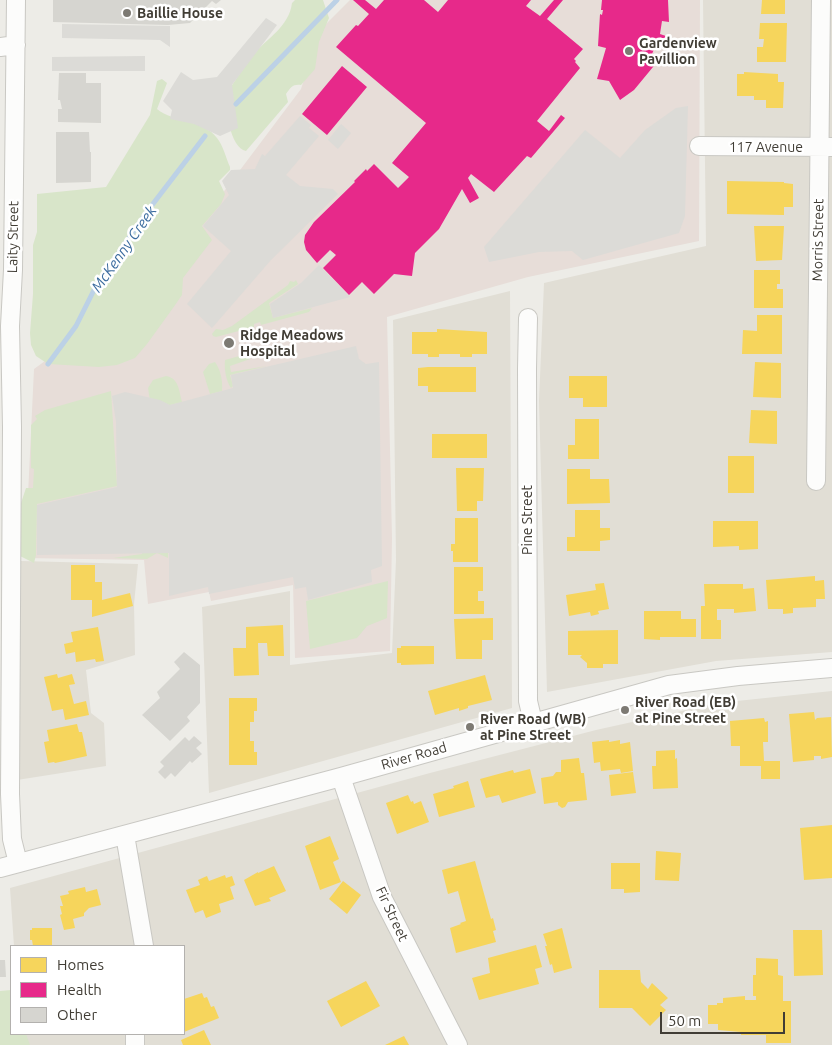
<!DOCTYPE html>
<style>
body{margin:0}
#map{position:relative;width:832px;height:1045px;overflow:hidden;background:#edece7;font-family:Ubuntu,sans-serif}
canvas{display:block}
.legend{position:absolute;left:10px;top:945px;width:175px;height:90px;box-sizing:border-box;background:#fff;border:1px solid #b3b1ae;margin:0;padding:6px 9px;list-style:none;font-size:15px;color:#413d35}
.legend li{display:flex;align-items:center;gap:10px;height:25px}
.legend b{width:25px;border:1px solid #b3b1ae}
.scale{position:absolute;left:660px;top:1012px;width:125px;height:22px;box-sizing:border-box;border:2px solid #413d35;border-top:0;padding-left:6px;font-size:15px;line-height:18px;white-space:nowrap;color:#413d35;-webkit-text-stroke:4px #fff;paint-order:stroke}
</style>
<div id="map">
<canvas width="832" height="1045"></canvas>
<ul class="legend">
<li><b style="height:14px;background:#f6d55c"></b>Homes</li>
<li><b style="height:14px;background:#e7298a"></b>Health</li>
<li><b style="height:14px;background:#d6d5d0"></b>Other</li>
</ul>
<div class="scale">50 m</div>
</div>
<script>
const c = document.querySelector('canvas').getContext('2d');
c.lineJoin = 'round';
function fillPath(path, color) {
  c.fillStyle = color;
  c.fill(path, 'evenodd');
}
function strokePath(path, color, width, dash) {
  c.strokeStyle = color;
  c.lineWidth = width;
  c.lineCap = dash ? 'butt' : 'round';
  c.setLineDash(dash || []);
  c.stroke(path);
}
function drawText(font, color, halo, rows, align = 'center') {
  c.font = font + ' Ubuntu,sans-serif';
  c.lineWidth = 5;
  c.setLineDash([]);
  c.textBaseline = 'middle';
  c.strokeStyle = halo;
  c.fillStyle = color;
  for (const [text, x, y, turn = 0] of rows) {
    c.save();
    c.translate(x, y);
    c.rotate((+turn || 0) * Math.PI / 180);
    c.textAlign = isNaN(turn) ? turn : align;
    if (halo) c.strokeText(text, 0, 0);
    c.fillText(text, 0, 0);
    c.restore();
  }
}
fillPath(new Path2D(`
 M703 0H832V652L716 661 547 692 539 401 544 283 706 246Z
 M510 291 512 708 209 793 202 607 290 591V665L392 653 396 560 393 320Z
 M21 561 138 564 134 604 135 655 86 670 91 713 104 723 106 766 17 780Z
 M832 691V1045H22L20 1034H184V946H14L10 888 430 773 596 730 718 703Z`), '#e1ded5');
fillPath(new Path2D(`
 M350 0H700L699 241 528 277 387 317 392 538 390 651 295 658 293 585 211 601 209 592 148 604 144 560 25 558 34 369 158 279 301 89 320 30Z`), '#e7ddd8');
fillPath(new Path2D(`
 M295 0H323L329 18 319 42 315 69 301 85C293 84 291 87 286 94L288 102 246 151C230 148 225 108 226 94 235 81 243 68 253 55 267 38 289 27 292 3Z
 M162 79 167 83 157 109C174 123 203 119 217 138 223 145 226 158 230 167V170L219 181 225 194 221 204 202 226 212 240 183 278 182 295 173 308 147 344 135 358 117 365 99 367 48 364 36 356 31 345 30 333 33 294V245L37 232V194L106 187 150 115 157 81Z
 M296 280 298 284 269 303 273 318 312 308 309 312 261 325 260 322 254 324V327L216 337 213 336 212 334 216 329 223 330 232 326 288 285 290 281 294 282Z
 M250 353V359L230 366 231 372 267 366 230 375 233 386 231 388C226 381 224 369 225 360Z
 M215 362C221 370 223 382 222 391L210 394 203 372 209 364Z
 M166 376C179 378 179 391 182 402L170 405 168 558 157 553 147 559 113 558 142 554 143 540 159 538 160 400 150 401 148 388 153 380Z
 M111 391 117 486 37 504 36 555 34 563 20 556V506L26 488H33L34 469 31 468V425L37 419 35 416 45 410Z
 M388 581 387 618 367 626 357 638 310 649 306 601Z
 M11 990V1034H26L30 1045H0V991Z`), '#d8e5c9');
fillPath(new Path2D(`
 M266 18 277 25 232 85 238 128 220 136 194 124 170 119 172 110 163 101 181 72 193 80 217 77Z
 M62 24 170 26V47L160 40 62 38Z
 M145 56V71H52V57Z
 M688 106 685 216 679 233 583 260 572 251 539 252 489 262 484 247 585 130 620 158 645 130 676 108Z
 M300 116 311 125 309 128 319 136 286 175 300 186 333 189 338 194 271 260 212 328 187 304 231 251 203 226 229 195 222 181 231 170 255 169 262 154 265 156Z
 M341 124 351 133 338 149 328 140Z
 M319 265 350 297 273 318 270 304 301 283Z
 M356 346 359 359 366 364 379 362 382 566 371 570 372 582 308 600 306 587 295 589 293 577 209 594 208 587 169 596V553L37 555V505L117 487 116 422 112 396 125 392 160 400 170 405 233 388 231 375Z`), '#dcdbd7');
fillPath(new Path2D(`
 M762 0H785V14H761Z
 M760 23H787L786 62H757V47H763L764 39H759Z
 M744 72 778 74V82H784L783 108H766V100H754V96H737V74H744Z
 M727 181 784 182V183L793 184V207H784V215L727 214Z
 M754 226H784L782 260 756 261Z
 M754 270H780V284H777V289H783V308H754Z
 M757 315H782V354H742L743 330 757 331Z
 M437 329 487 332V354H472V357H460V354H439V357H428V354H412V332H437Z
 M755 362 781 363V398L753 397Z
 M428 367H476V392H428V386H418V368Z
 M569 376H607V407H583V398H569Z
 M751 410 777 411V444L749 443Z
 M575 419H599V459H568V445H575Z
 M432 434H487V458H432Z
 M728 456H754V493H728Z
 M456 468H484L483 501H477V511H457Z
 M567 469H590V479H609L610 503 567 504Z
 M575 510H600V528H610V540L600 541V551H567V537H575Z
 M455 518H478V562H453V551H451V544H455Z
 M713 521H758V549L739 550V546L713 547Z
 M71 565H95V582H102V600L130 593 133 606 92 617V600H71Z
 M454 567H483V591H478V601H484V614H454Z
 M815 576V581L824 580 825 599H816V607L793 608V613L783 614V609H768L766 580Z
 M604 583 609 609 598 611 599 614 591 616 590 612 569 616 566 595 596 590 595 584Z
 M704 584H743V589L754 588 756 611 734 613V609H717V620H721V639H701V606H705Z
 M644 611H681V619H696V637H660V640L644 639Z
 M493 618V640H482V659H456L454 619Z
 M283 625 284 656H268L267 643H258L259 675 234 676 233 648H246V627Z
 M98 627 104 661 96 662 95 659 76 662 75 652 66 654 64 644 73 642 71 632Z
 M618 630V664H603V668H587V663L580 657 582 655H568V631Z
 M401 646H434V664L401 665V663H397V648H401Z
 M57 674 58 678 72 674 75 684 69 685 74 704 86 701 89 715 65 720 63 709 52 711 44 677Z
 M485 675 492 700 468 706V708L459 711V708L435 715 428 691Z
 M229 698H257V711H254V722H250V741H254V752H257V765H229Z
 M814 712 815 720 817 718 831 717 832 757 821 759V756H814V760L793 762 789 714Z
 M764 718 765 722 768 721V742H763L764 761H780V779H761V766H740V746H731L730 721Z
 M77 724 79 732H82L87 756 55 763 54 762 48 763 44 742 49 741 47 730Z
 M609 740V742L620 740V744L630 742 633 771 621 773 620 769 601 771 600 762 594 763 592 742Z
 M675 750V759L677 758 678 788 653 789 652 766H656V751Z
 M579 758 581 773H584L587 800 568 802 565 807 562 808 558 805V802L544 804 541 778 553 776 556 772H561V760Z
 M530 769 536 793 502 803 499 795 486 798 480 779 513 770 514 773Z
 M633 772 636 793 611 796 609 775Z
 M468 781 475 807 439 817 433 794 454 788 453 786Z
 M408 795 411 802 413 801 414 804 421 801 429 822 397 834 386 803Z
 M832 825V878L804 880 800 828Z
 M330 836 339 859 333 862 341 882 320 890 305 846Z
 M656 851 681 853 679 881 655 880Z
 M475 861 491 919 493 918 496 930 493 931 496 942 456 953 450 928 461 924 460 923 466 921 458 891 448 894 442 870Z
 M611 863H640V892L624 893V889H611Z
 M274 866 286 891 269 898 271 901 255 906 244 880 258 872V873Z
 M225 875 226 878 232 876 235 885 230 887 234 899 219 904 221 912 206 918 203 910 195 913 186 890 200 885 198 880 207 876 209 881Z
 M343 881 361 895 347 914 329 899Z
 M85 887 86 892 97 889 101 905 89 908 84 913V916L73 919 75 928 64 930 60 915 62 914 60 906H63L60 896 69 894 68 891Z
 M32 928H52V946H33L32 940H30V930H32Z
 M562 928 572 968 554 973 552 964 550 965 545 946H547L543 934Z
 M793 930H822L823 975 794 976Z
 M536 945 542 967 535 969 539 984 479 1000 472 978 490 973 488 958Z
 M756 958 778 959V975L783 976V1001H791V1043H766V1035H741V1032L718 1030V1024H708V1005H717V1003H723V998L745 996V1000H756V996H753V975H756Z
 M599 970H640L641 982 648 989 652 983 668 998 660 1005 666 1010 650 1026 632 1008H599Z
 M366 981 380 1006 341 1027 327 1001Z
 M202 993 204 998 207 997 211 1007 214 1006 219 1018 184 1032V999Z
 M204 1030 211 1045H183L181 1040Z
 M404 1036 409 1045H385Z`), '#f6d55c');
fillPath(new Path2D(`
 M353 0H365L376 9 384 0H424L438 12 448 0H531L526 6 540 16 554 0H563L547 19 583 49 574 59 576 61 575 62 580 68 537 121 549 131 561 115 565 118 531 158 527 156 494 192 471 174 468 178 479 198 470 203 462 189 439 229 415 253 412 276 394 274 374 294 362 282 349 295 323 268 336 255 330 250 317 263 306 250 304 242 305 235 314 222 355 182 354 181 366 169 367 171 374 164 398 188 409 177 392 163 426 123 336 47 356 25 358 26 369 14Z
 M602 0H668L669 22 662 21 660 34 669 37 667 42 658 40 652 54 659 57 653 67 634 90 620 100 609 81 597 79 606 48 598 46 600 14 602 15 603 10H601Z
 M342 66 367 87 327 135 302 114Z`), '#e7298a');
strokePath(new Path2D(`
 M236 104 337 0
 M48 364 76 326 96 286 149 209 205 136`), '#bcd1e6', 5);
fillPath(new Path2D(`
 M53 0H221L216 4 212 1 190 23 168 25 53 22Z
 M59 73H86V83H101V123L58 122V109H62L60 100H58Z
 M56 132H89L90 152H91V182L56 183Z
 M184 652 200 665V703L187 717 190 721 170 741 142 715 160 698 157 692 180 669 174 662Z
 M194 736 202 743 196 748 202 754 192 763 190 761 175 777 171 773 165 779 158 772 164 766 160 762 185 737 189 741Z
 M0 960H5L6 977H0Z`), '#d6d5d0');
const minor = new Path2D(`
 M16 0 13 270 10 326 12 427 10 794 12 839 18 863
 M0 47 16 45
 M699 146 832 147
 M528 318 527 369 528 701 533 722
 M816 481 821 0
 M341 777 382 897 458 1045
 M125 835 144 946
 M0 868 341 777 669 685 738 676 832 668
 M135 1045V1034`);
strokePath(minor, '#c9c8c3', 20);
strokePath(minor, '#fcfcfb', 18);
for (const [x, y, r, color] of [
 [127,13,5,"#7d7a73"],
 [629,51,5,"#7d7a73"],
 [229,343,6,"#7d7a73"],
 [625,710,5,"#7d7a73"],
 [470,727,5,"#7d7a73"]
]) {
  const dot = new Path2D();
  dot.arc(x, y, r, 0, 2 * Math.PI);
  c.fillStyle = color;
  c.fill(dot);
  strokePath(dot, '#fff', 2);
}
drawText('bold 14px', '#413d35', '#fff', [
 ["Baillie House",137,13],
 ["Gardenview",639,43],
 ["Pavillion",639,59],
 ["Ridge Meadows",240,335],
 ["Hospital",240,351],
 ["River Road (EB)",635,702],
 ["at Pine Street",635,718],
 ["River Road (WB)",480,719],
 ["at Pine Street",480,735]
], 'left');
drawText('14px', '#413d35', '#fff', [
 ["117 Avenue",766,147],
 ["Laity Street",13,237,-89],
 ["Morris Street",818,240,-89],
 ["Pine Street",527,520,-90],
 ["River Road",414,756,-16],
 ["Fir Street",392,914,65]
]);
drawText('italic 15px', '#3c6c9f', '#fff', [
 ["McKenny Creek",124,249,-55]
]);
</script>
